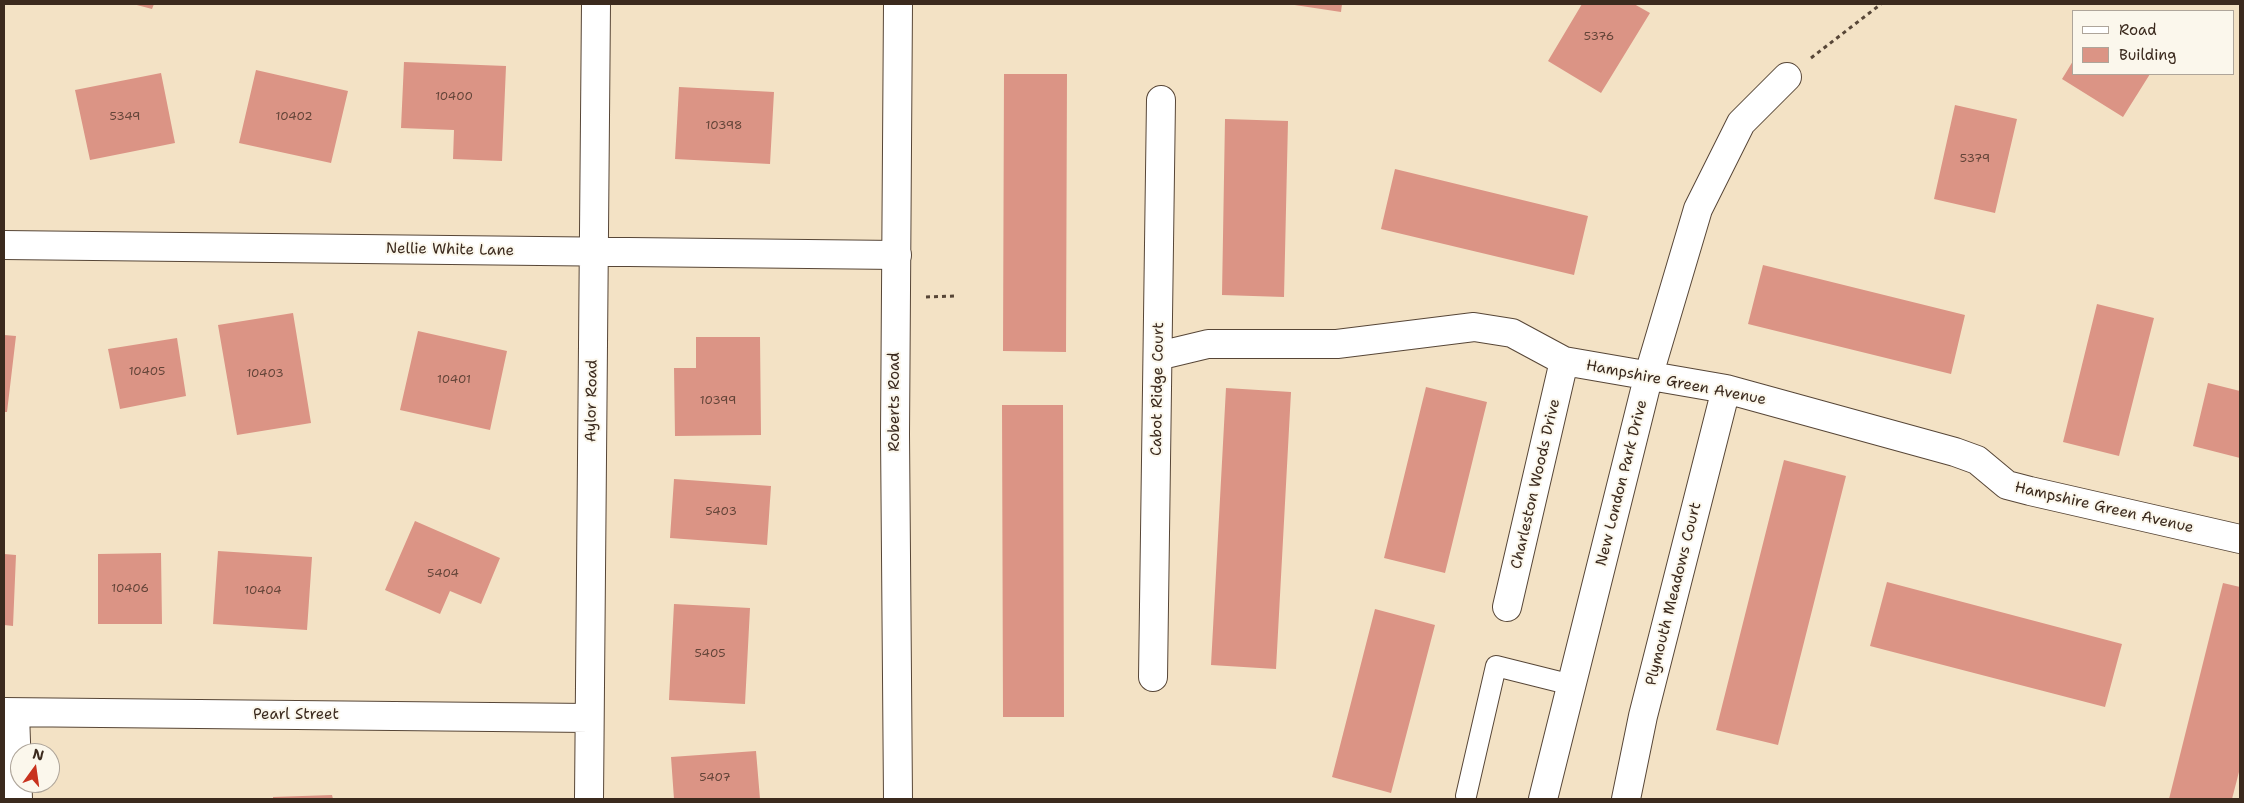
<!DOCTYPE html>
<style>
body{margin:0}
#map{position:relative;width:2244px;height:803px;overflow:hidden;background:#f3e2c5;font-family:"Shantell Sans",sans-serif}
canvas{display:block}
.frame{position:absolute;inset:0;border:5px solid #3b2a1e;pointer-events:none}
.legend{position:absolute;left:2072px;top:10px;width:162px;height:65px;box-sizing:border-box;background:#fbf7ec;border:1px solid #aea59a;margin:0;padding:6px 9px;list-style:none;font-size:15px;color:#3b2a1e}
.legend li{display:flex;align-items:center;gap:10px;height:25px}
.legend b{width:25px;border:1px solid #aea59a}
.north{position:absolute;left:10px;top:743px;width:50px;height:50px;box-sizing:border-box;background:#fbf7ec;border:1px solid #aea59a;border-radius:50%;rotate:14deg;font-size:14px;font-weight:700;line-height:20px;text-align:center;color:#3b2a1e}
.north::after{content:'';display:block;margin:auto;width:18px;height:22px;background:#c8321e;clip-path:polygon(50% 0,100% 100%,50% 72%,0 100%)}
</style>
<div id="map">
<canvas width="2244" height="803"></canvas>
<div class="frame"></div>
<ul class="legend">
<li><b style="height:6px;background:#fff"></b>Road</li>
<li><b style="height:14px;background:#db9485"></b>Building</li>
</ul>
<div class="north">N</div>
</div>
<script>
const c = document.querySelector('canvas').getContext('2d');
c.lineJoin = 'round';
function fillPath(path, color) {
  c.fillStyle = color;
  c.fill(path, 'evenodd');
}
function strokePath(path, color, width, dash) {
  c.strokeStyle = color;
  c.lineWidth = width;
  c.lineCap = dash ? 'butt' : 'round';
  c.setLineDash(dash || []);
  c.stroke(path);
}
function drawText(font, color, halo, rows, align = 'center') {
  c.font = font + ' "Shantell Sans",sans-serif';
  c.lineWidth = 4;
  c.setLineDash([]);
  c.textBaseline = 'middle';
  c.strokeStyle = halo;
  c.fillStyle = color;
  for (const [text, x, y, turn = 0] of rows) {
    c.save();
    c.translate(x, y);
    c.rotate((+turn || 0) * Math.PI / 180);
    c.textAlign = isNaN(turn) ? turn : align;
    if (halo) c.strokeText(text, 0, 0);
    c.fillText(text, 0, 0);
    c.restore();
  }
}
fillPath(new Path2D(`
 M133 4H154L152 9Z
 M1288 4H1342L1341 12Z
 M1582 4H1634L1650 13 1601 93 1548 61Z
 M2073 61V74H2150L2123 117 2062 79Z
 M404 62 506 66 502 161 453 159 454 130 401 128Z
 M256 70 348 91 331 163 239 143Z
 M161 73 175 143 90 160 75 90Z
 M1004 74H1067L1066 352 1003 351Z
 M679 87 774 92 770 164 675 159Z
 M1955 105 2017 119 1995 213 1934 199Z
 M1225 119 1288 121 1284 297 1222 295Z
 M1395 169 1588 216 1574 275 1381 229Z
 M1763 265 1965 315 1951 374 1748 324Z
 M2097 304 2154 318 2119 456 2063 442Z
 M293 313 311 423 237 435 218 325Z
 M418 331 507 351 490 430 400 410Z
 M4 335 16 336 7 412H4Z
 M696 337H760L761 435 675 436 674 368H696Z
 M177 338 186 396 120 409 108 349Z
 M2208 383 2240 391V458L2193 446Z
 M1426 387 1487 402 1445 573 1384 558Z
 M1226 388 1291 392 1276 669 1211 665Z
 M1002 405H1063L1064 717H1003Z
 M1784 460 1846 476 1778 745 1716 730Z
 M674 479 771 486 767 545 670 538Z
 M415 521 500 558 481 604 450 591 440 614 385 590Z
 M218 551 312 557 307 630 213 624Z
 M161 553 162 624H98V554Z
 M4 554 16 555 13 626 4 625Z
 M1887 582 2122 644 2105 707 1870 646Z
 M2223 583 2240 587V768L2232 799H2169Z
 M674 604 750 608 745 704 669 700Z
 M1375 609 1435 625 1391 793 1332 777Z
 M756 751 760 799H674L671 757Z
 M332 795 333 799H273V797Z`), '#db9485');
const lane = new Path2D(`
 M1466 796 1496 666 1572 685`);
const street = new Path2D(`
 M4 245 897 255
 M1158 356 1208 344H1337L1474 327 1512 333 1564 361 1726 389 1955 452 1977 460 2007 485 2030 491 2240 539
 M1507 607 1564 361
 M1153 677 1161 100
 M4 712 589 718
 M15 713 18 799
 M589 799 596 4
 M1543 799 1649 374 1698 209 1741 123 1787 77
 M1626 799 1643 716 1726 389`);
const secondary = new Path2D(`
 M898 799 895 434 898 4`);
strokePath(lane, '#574637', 22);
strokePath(street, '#574637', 30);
strokePath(secondary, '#574637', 30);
strokePath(new Path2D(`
 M1811 58 1881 4
 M926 297 954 296`), '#574637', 3, [4, 4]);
strokePath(lane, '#fff', 20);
strokePath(street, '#fff', 28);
strokePath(secondary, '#fff', 28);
drawText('12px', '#634438', null, [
 ["5376",1599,37],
 ["10400",454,97],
 ["5349",125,117],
 ["10402",294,117],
 ["10398",724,126],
 ["5379",1975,159],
 ["10405",147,372],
 ["10403",265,374],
 ["10401",454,380],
 ["10399",718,401],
 ["5403",721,512],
 ["5404",443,574],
 ["10406",130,589],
 ["10404",263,591],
 ["5405",710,654],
 ["5407",715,778]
]);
drawText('15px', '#3b2a1e', '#fbf7ec', [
 ["Nellie White Lane",450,250,1],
 ["Hampshire Green Avenue",1676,383,11],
 ["Cabot Ridge Court",1158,389,-89],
 ["Aylor Road",592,401,-89],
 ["Roberts Road",895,402,-90],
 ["New London Park Drive",1622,483,-76],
 ["Charleston Woods Drive",1536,484,-77],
 ["Hampshire Green Avenue",2104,508,13],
 ["Plymouth Meadows Court",1674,594,-76],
 ["Pearl Street",296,715]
]);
</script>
